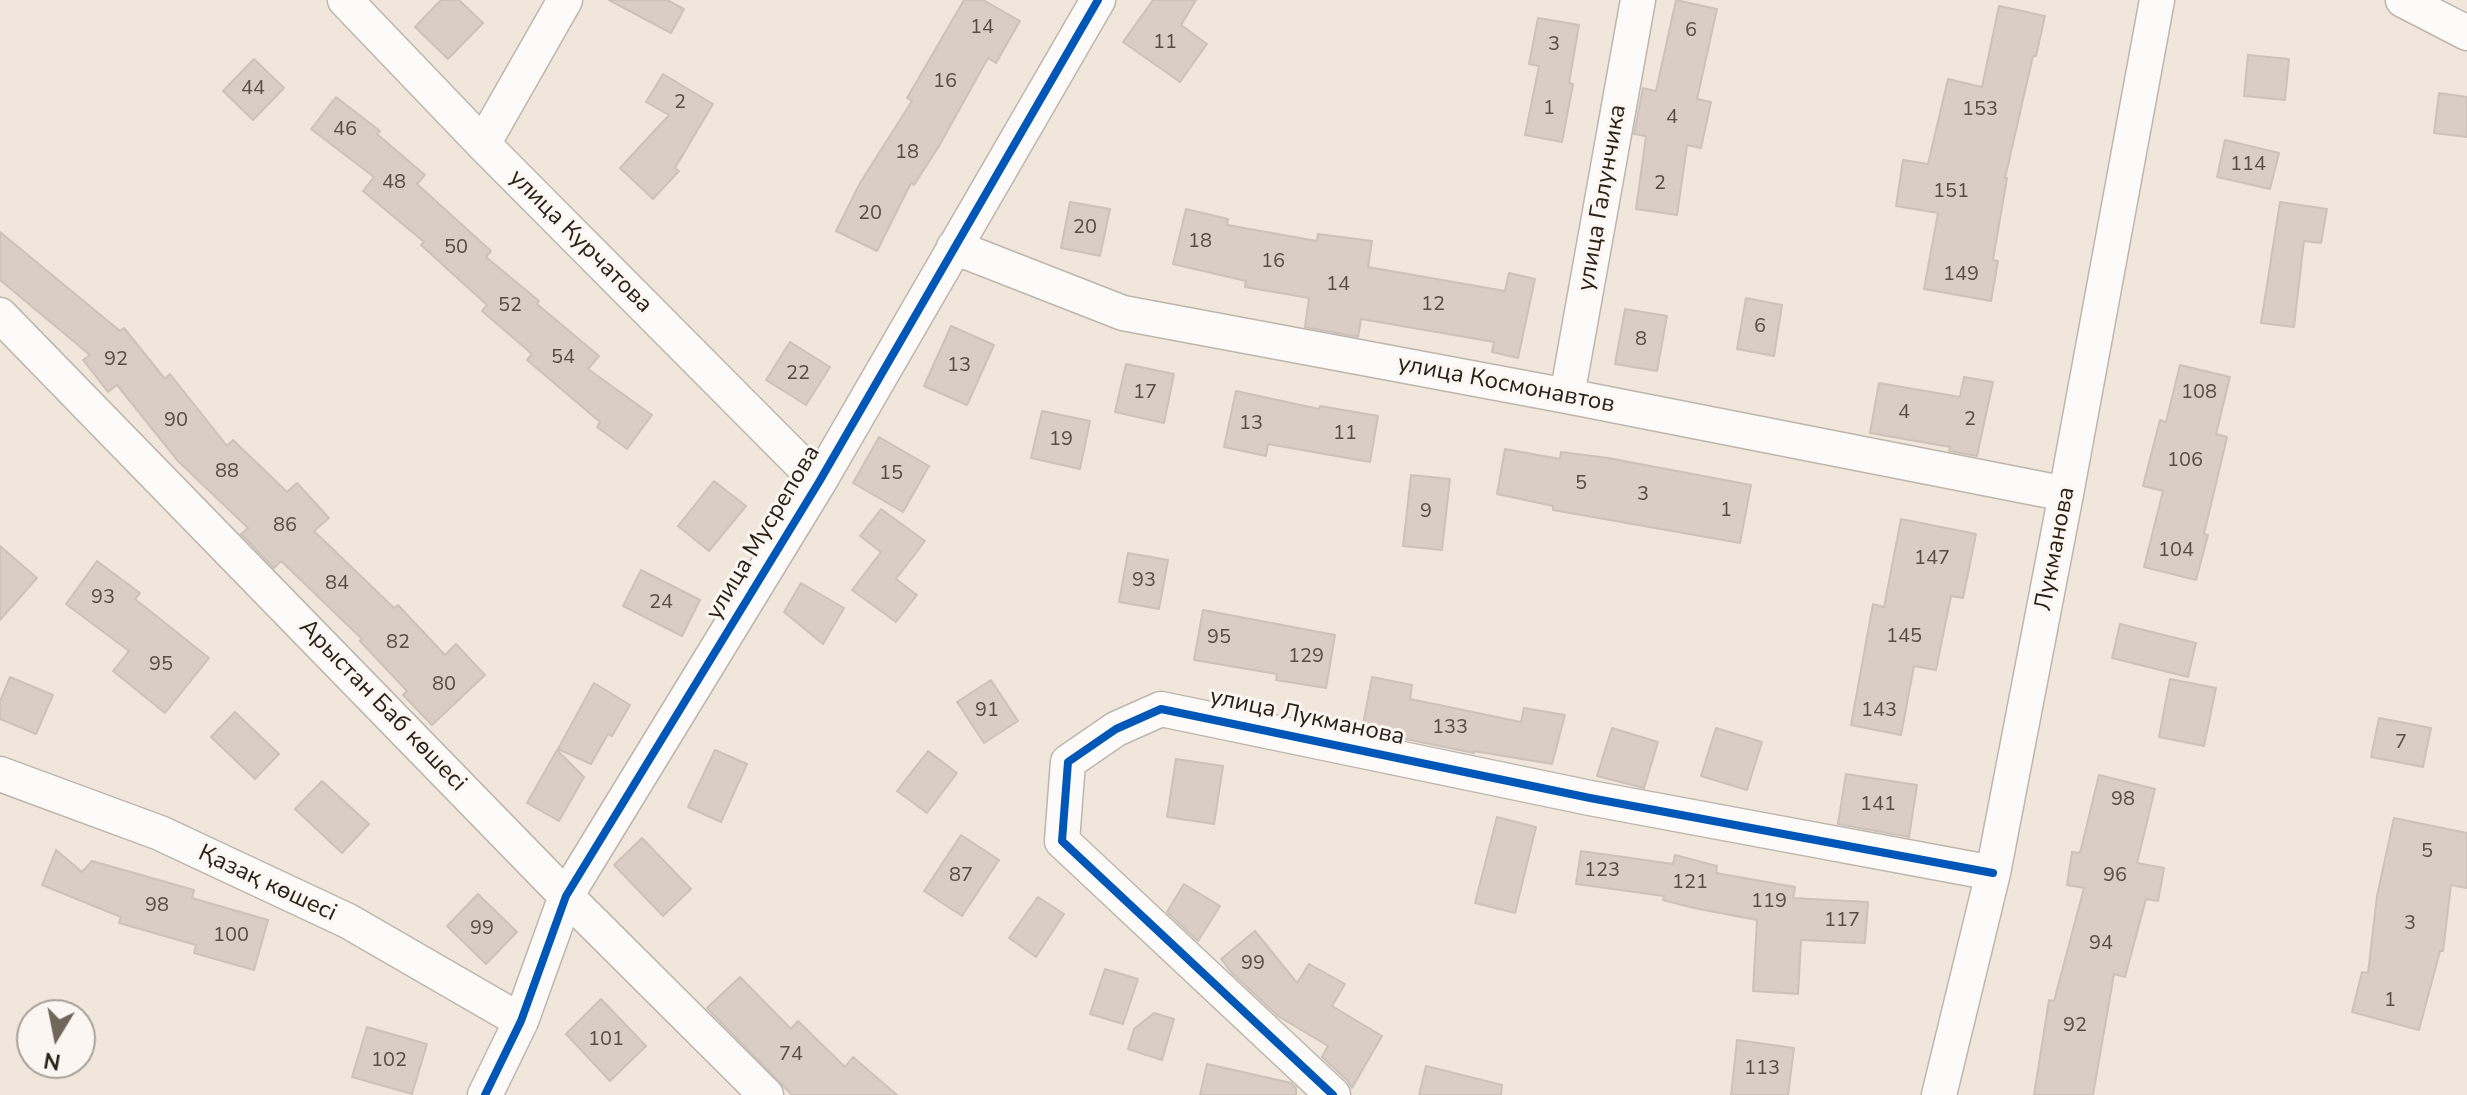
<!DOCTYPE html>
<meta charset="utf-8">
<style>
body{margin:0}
#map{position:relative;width:2467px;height:1095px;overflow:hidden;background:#f1e6db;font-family:"Nunito Sans",sans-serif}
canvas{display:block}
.north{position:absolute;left:16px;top:999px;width:80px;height:80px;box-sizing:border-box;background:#fbf6f1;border:2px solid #a8a19a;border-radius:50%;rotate:190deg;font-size:22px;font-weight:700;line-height:32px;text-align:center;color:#2b2117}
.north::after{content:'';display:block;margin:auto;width:28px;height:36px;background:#70665c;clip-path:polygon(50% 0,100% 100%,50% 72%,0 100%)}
</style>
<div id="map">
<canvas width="2467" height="1095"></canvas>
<div class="north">N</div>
</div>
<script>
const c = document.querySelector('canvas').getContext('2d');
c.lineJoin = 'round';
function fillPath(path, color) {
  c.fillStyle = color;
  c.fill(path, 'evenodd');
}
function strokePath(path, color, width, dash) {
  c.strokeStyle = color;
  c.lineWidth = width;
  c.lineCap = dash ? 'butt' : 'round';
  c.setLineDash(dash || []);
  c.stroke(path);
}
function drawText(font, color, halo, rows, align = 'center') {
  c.font = font + ' "Nunito Sans",sans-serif';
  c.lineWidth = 6;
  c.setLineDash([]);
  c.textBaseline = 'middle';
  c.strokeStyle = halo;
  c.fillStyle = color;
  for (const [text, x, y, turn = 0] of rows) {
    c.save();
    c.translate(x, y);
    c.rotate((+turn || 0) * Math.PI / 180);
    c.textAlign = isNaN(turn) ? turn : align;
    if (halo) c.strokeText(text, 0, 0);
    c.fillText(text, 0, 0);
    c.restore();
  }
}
const building = new Path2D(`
 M441 0H459L483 23 448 59 415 27Z
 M609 0H667L684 9 671 33Z
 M964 0H983L1020 21 996 63 988 58 939 146 914 185 911 183 877 251 836 231 860 183 912 101 907 98Z
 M1153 0H1196L1181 25 1207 44 1180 82 1123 42Z
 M1676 0 1717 9 1697 99 1711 102 1701 148 1687 145 1677 215 1636 209 1646 136 1634 134 1643 88 1656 91Z
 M1999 6 2045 16 2036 56H2033L2005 178H2007L1993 260 1998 261 1991 301 1924 289 1938 213 1896 206 1903 160 1928 164 1948 79 1982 87Z
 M1538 18 1579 25 1569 83 1573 84 1562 142 1525 135 1539 66 1529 64Z
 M2248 55 2289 59 2285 100 2244 96Z
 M254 59 284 88 253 120 223 91Z
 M663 74 713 104 675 168 679 171 653 199 620 168 669 115 646 102Z
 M2439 93 2467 97V137L2434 133Z
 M336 97 380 131 377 134 425 175 417 184 491 251 486 257 539 301 537 304 599 356 588 369 652 415 627 449 597 427 600 422 527 360 532 354 482 311 487 305 421 245 424 242 363 191 374 177 311 129Z
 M2225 140 2279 153 2270 189 2217 177Z
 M1070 202 1110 209 1100 256 1061 248Z
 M2280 202 2327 209 2321 243 2304 241 2294 327 2261 323Z
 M1186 209 1228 219 1227 225 1317 241 1318 234 1372 241 1368 267 1505 291 1509 273 1535 279 1518 358 1492 352 1494 342 1361 319 1358 337 1305 327 1309 298 1245 287 1246 281 1173 264Z
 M0 232 120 331 124 328 165 379 170 374 227 446 233 440 287 492 297 483 329 518 314 531 394 608 398 605 445 655 456 644 485 675 432 725 403 695 407 691 360 641 362 639 281 561 274 568 249 542 241 534 248 528 178 461 117 385 108 392 83 360 90 355 0 280Z
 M1746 298 1782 305 1774 356 1737 349Z
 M1625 309 1667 316 1657 371 1615 364Z
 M951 326 994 345 967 405 924 386Z
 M790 342 830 367 806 405 766 380Z
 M1126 364 1174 374 1164 423 1115 412Z
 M2180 365 2230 377 2216 434 2227 437 2204 534 2208 535 2196 580 2144 567 2163 491 2143 486 2160 420 2166 422Z
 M1964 377 1993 382 1977 456 1949 451 1950 447 1870 433 1879 383 1960 397Z
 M1236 391 1319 409 1320 406 1378 416 1370 462 1268 444 1266 456 1224 447Z
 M1042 411 1090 421 1080 469 1031 458Z
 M879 437 929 466 903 512 853 483Z
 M1505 449 1560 459 1561 452 1608 458 1751 485 1740 543 1553 510V506L1497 494Z
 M1411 475 1450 479 1442 550 1403 546Z
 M714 481 746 506 709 551 678 526Z
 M881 509 925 541 896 579 917 595 896 622 852 590 881 552 860 536Z
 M1901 519 1976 534 1963 598 1951 596 1936 670 1914 666 1901 735 1851 725 1873 604 1884 607Z
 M0 546 37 578 0 620Z
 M1128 553 1168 560 1159 609 1119 602Z
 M97 561 140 593 135 599 209 658 165 713 113 671 129 651 66 604Z
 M641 570 700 600 682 636 623 606Z
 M801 583 844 608 823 644 784 612Z
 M1203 610 1335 635 1326 688 1276 680 1277 674 1194 660Z
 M2120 624 2196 643 2188 677 2112 658Z
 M10 677 53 695 36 734 0 719V701Z
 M1372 677 1412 685 1410 699 1521 722 1524 708 1565 715 1552 764 1474 751V753L1362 730Z
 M2170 679 2216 688 2204 746 2159 737Z
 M991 680 1018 721 984 743 957 702Z
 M594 683 630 705 612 736 608 734 591 764 558 749Z
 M235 712 279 754 255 779 211 737Z
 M2379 718 2431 728 2423 767 2371 757Z
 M1612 728 1658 742 1644 788 1597 776Z
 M1716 728 1762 742 1747 790 1701 776Z
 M557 750 584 777 559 821 527 803Z
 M715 750 747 764 721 822 688 807Z
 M928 751 957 773 927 813 897 791Z
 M1176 759 1223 766 1214 824 1167 817Z
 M1846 774 1917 785 1909 837 1838 824Z
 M2099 775 2155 789 2137 863 2164 868 2158 901 2146 899 2125 977 2114 974 2093 1095H2034L2049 1000 2054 1001 2084 888 2067 885 2072 852 2080 853Z
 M322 781 369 824 342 853 295 809Z
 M1497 817 1536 827 1515 913 1475 903Z
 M2394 818 2467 833V888L2451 885 2443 951H2440L2419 1030 2352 1012 2362 972 2368 973 2377 896Z
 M961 835 999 860 962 916 924 891Z
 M642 838 691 889 663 916 614 865Z
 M56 850 82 872 92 861 194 890 192 898 268 920 254 970 194 953 196 945 119 923 121 917 42 885Z
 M1581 851 1673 864 1675 855 1717 866 1716 873 1795 887 1793 898 1868 902 1865 943 1801 940 1798 994 1753 991 1757 920 1694 908 1663 900 1664 896 1576 884Z
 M1184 884 1220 906 1198 941 1167 912Z
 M478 894 517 932 486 964 447 926Z
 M1038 897 1064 914 1036 957 1009 938Z
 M1255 931 1297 983 1309 964 1345 984 1332 1006 1382 1036 1352 1088 1347 1080 1322 1057 1328 1046 1278 1016 1231 972 1221 959Z
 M1105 969 1138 979 1123 1024 1090 1014Z
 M740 977 791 1029 798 1021 845 1067 853 1057 897 1095H792L707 1008Z
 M601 999 646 1046 610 1081 566 1034Z
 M1154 1013 1174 1019 1162 1060 1128 1049 1134 1029Z
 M367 1027 427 1044 412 1094 352 1077Z
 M1737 1040 1794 1048 1788 1095H1731Z
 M1207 1064 1291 1083 1296 1088V1095H1200Z
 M1426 1066 1502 1085 1501 1095H1419Z`);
fillPath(building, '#d9cdc5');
strokePath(building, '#cdc2ba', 2);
const minor = new Path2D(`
 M345 0 483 144 819 482
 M2403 0 2467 33
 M483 144 565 0
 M954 247 1123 313 1567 396 2066 494
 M0 315 566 896 766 1095
 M1567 396 1638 0
 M0 774 160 833 348 921 521 1021
 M485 1095 521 1021 566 896 819 482 1098 0
 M1333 1095 1062 841 1068 762 1116 729 1161 709 1590 798 1993 873
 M1939 1095 1993 873 2066 494 2157 0`);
strokePath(minor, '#beb5ac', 37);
strokePath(minor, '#fdfbfa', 34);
strokePath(new Path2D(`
 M485 1095 521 1021 566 896 819 482 1098 0
 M1333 1095 1062 841 1068 762 1116 729 1161 709 1590 798 1993 873`), '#0057b8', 8);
drawText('20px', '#584d44', null, [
 ["14",982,28],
 ["6",1691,31],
 ["11",1165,43],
 ["3",1554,45],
 ["16",945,82],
 ["44",253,89],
 ["2",680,103],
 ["1",1549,109],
 ["153",1980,110],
 ["4",1672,118],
 ["46",345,130],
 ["18",907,153],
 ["114",2248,165],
 ["48",394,183],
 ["2",1660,184],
 ["151",1951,192],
 ["20",870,214],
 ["20",1085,228],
 ["18",1200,242],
 ["50",456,248],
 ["16",1273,262],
 ["149",1961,275],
 ["14",1338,285],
 ["12",1433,305],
 ["52",510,306],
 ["6",1760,327],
 ["8",1641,340],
 ["54",563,358],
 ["92",116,360],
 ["13",959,366],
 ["22",798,374],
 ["17",1145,393],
 ["108",2199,393],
 ["4",1904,413],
 ["2",1970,420],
 ["90",176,421],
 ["13",1251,424],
 ["11",1345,434],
 ["19",1061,440],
 ["106",2185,461],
 ["88",227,472],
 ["15",891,474],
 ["5",1581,484],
 ["3",1643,495],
 ["1",1726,511],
 ["9",1426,512],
 ["86",285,526],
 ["104",2176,551],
 ["147",1932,559],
 ["93",1144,581],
 ["84",337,584],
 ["93",103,598],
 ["24",661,603],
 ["145",1904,637],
 ["95",1219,638],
 ["82",398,643],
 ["129",1306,657],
 ["95",161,665],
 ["80",444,685],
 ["91",987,711],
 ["143",1879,711],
 ["133",1450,728],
 ["7",2401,743],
 ["98",2123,800],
 ["141",1878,805],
 ["5",2427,852],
 ["123",1602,871],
 ["87",961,876],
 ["96",2115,876],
 ["121",1690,883],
 ["119",1769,902],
 ["98",157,906],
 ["117",1842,921],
 ["3",2410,924],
 ["99",482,929],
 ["100",231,936],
 ["94",2101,944],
 ["99",1253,964],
 ["1",2390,1001],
 ["92",2075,1026],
 ["101",606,1040],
 ["74",791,1055],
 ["102",389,1061],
 ["113",1762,1069]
]);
drawText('24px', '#2b2117', '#fbf6f1', [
 ["улица Галунчика",1603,198,-80],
 ["улица Курчатова",580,242,45],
 ["улица Космонавтов",1506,385,11],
 ["улица Мусрепова",764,533,-59],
 ["Лукманова",2056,549,-79],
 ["Арыстан Баб көшесі",382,706,46],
 ["улица Лукманова",1307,718,12],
 ["Қазақ көшесі",267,884,25]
]);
</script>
